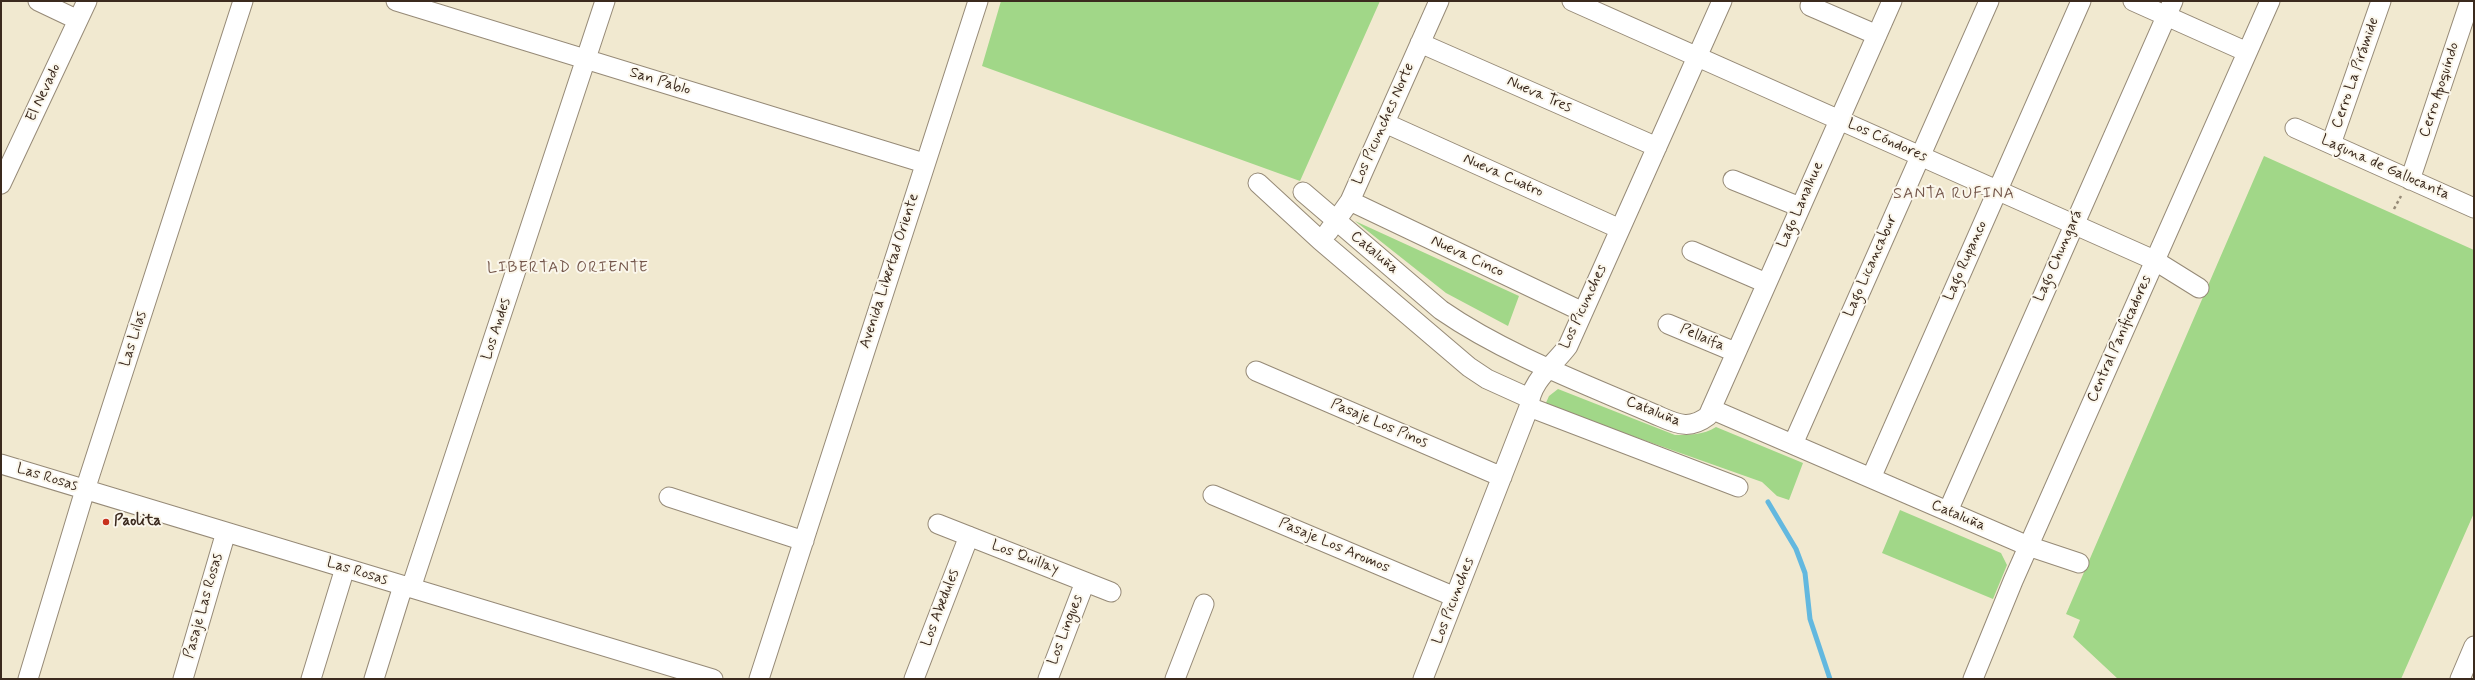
<!DOCTYPE html>
<meta charset="utf-8">
<style>
body{margin:0}
#map{position:relative;width:2475px;height:680px;overflow:hidden;background:#f1e9d0;font-family:Mynerve,sans-serif}
canvas{display:block}
.frame{position:absolute;inset:0;border:2px solid #3b2a1e;pointer-events:none}
</style>
<div id="map">
<canvas width="2475" height="680"></canvas>
<div class="frame"></div>
</div>
<script>
const c = document.querySelector('canvas').getContext('2d');
c.lineJoin = 'round';
function fillPath(path, color) {
  c.fillStyle = color;
  c.fill(path, 'evenodd');
}
function strokePath(path, color, width, dash) {
  c.strokeStyle = color;
  c.lineWidth = width;
  c.lineCap = dash ? 'butt' : 'round';
  c.setLineDash(dash || []);
  c.stroke(path);
}
function drawText(font, color, halo, rows, align = 'center') {
  c.font = font + ' Mynerve,sans-serif';
  c.lineWidth = 4;
  c.setLineDash([]);
  c.textBaseline = 'middle';
  c.strokeStyle = halo;
  c.fillStyle = color;
  for (const [text, x, y, turn = 0] of rows) {
    c.save();
    c.translate(x, y);
    c.rotate((+turn || 0) * Math.PI / 180);
    c.textAlign = isNaN(turn) ? turn : align;
    if (halo) c.strokeText(text, 0, 0);
    c.fillText(text, 0, 0);
    c.restore();
  }
}
fillPath(new Path2D(`
 M1001 1H1380L1300 181 982 66Z
 M2264 156 2474 250V513L2401 679H2118L2073 637 2080 620 2066 614Z
 M1355 221 1519 296 1508 326 1446 293Z
 M1558 389 1675 435C1690 435 1703 435 1716 427L1803 463 1789 500 1777 496 1762 482 1545 405 1549 396Z
 M1900 510 2001 553 2007 565 1993 599 1882 553Z`), '#a1d788');
strokePath(new Path2D(`
 M1768 502 1796 549 1805 573 1810 619 1830 679`), '#63b8df', 5);
const street = new Path2D(`
 M38 1 78 20
 M396 1 924 163
 M1572 1 2154 260 2199 288
 M2133 1 2247 52
 M1810 6 1877 35
 M1420 43 1657 147
 M1385 123 1620 229
 M2295 128 2474 208
 M2331 144 2381 1
 M1733 180 1800 207
 M2410 180 2470 1
 M1258 183 1321 241 1469 367 1487 379 1529 398
 M1 184 87 1
 M1303 192 1441 310C1506 355 1588 385 1661 417 1679 425 1691 429 1708 416L1892 1
 M1350 201 1583 312
 M1328 232 1350 201 1439 1
 M1692 251 1766 283
 M1668 324 1735 352
 M1256 371 1502 477
 M1529 407 1738 487
 M1711 409 2028 546 2079 563
 M1793 444 1989 1
 M1 464 713 679
 M1871 478 2081 1
 M1213 495 1455 597
 M669 497 804 541
 M1948 511 2173 1
 M938 524 1111 592
 M411 588 605 1
 M28 679 85 490 243 1
 M183 679 226 532
 M311 679 345 568
 M374 679 403 586
 M759 679 978 1
 M914 679 969 536
 M1048 679 1085 582
 M1175 679 1204 604
 M1423 679 1529 407C1530 381 1554 365 1568 346L1722 1
 M1973 679 2013 581 2270 1
 M2460 679 2474 646`);
strokePath(street, '#968a77', 21);
strokePath(new Path2D(`
 M2394 209 2401 196`), '#968a77', 2.5, [3, 3]);
strokePath(street, '#fff', 19);
for (const [x, y, r, color] of [
 [106,522,4,"#c8321e"]
]) {
  const dot = new Path2D();
  dot.arc(x, y, r, 0, 2 * Math.PI);
  c.fillStyle = color;
  c.fill(dot);
  strokePath(dot, '#fbf7ec', 1.5);
}
drawText('15px', '#3b2a1e', '#fbf7ec', [
 ["Cerro La Pirámide",2356,73,-71],
 ["San Pablo",660,82,17],
 ["Cerro Apoquindo",2440,90,-72],
 ["El Nevado",44,93,-65],
 ["Nueva Tres",1539,95,24],
 ["Los Picunches Norte",1384,124,-66],
 ["Los Cóndores",1887,141,24],
 ["Laguna de Gallocanta",2385,168,24],
 ["Nueva Cuatro",1503,176,24],
 ["Lago Lanalhue",1801,205,-66],
 ["Cataluña",1374,253,40],
 ["Lago Chungará",2059,256,-66],
 ["Nueva Cinco",1467,257,25],
 ["Lago Rupanco",1966,261,-66],
 ["Lago Licancabur",1871,266,-66],
 ["Avenida Libertad Oriente",890,271,-72],
 ["Los Picunches",1584,307,-65],
 ["Los Andes",497,329,-72],
 ["Pellaifa",1702,338,23],
 ["Las Lilas",134,339,-72],
 ["Central Panificadores",2120,339,-66],
 ["Cataluña",1653,412,22],
 ["Pasaje Los Pinos",1379,424,23],
 ["Las Rosas",47,478,17],
 ["Cataluña",1958,516,23],
 ["Pasaje Los Aromos",1334,546,23],
 ["Los Quillay",1025,558,21],
 ["Las Rosas",357,572,17],
 ["Los Picunches",1454,601,-69],
 ["Pasaje Las Rosas",204,606,-74],
 ["Los Abedules",941,608,-69],
 ["Los Lingues",1066,630,-69]
]);
drawText('bold 15px', '#3b2a1e', '#fbf7ec', [
 ["Paolita",114,522]
], 'left');
c.letterSpacing = '1px';
drawText('16px', '#74574b', '#fbf7ec', [
 ["SANTA RUFINA",1954,195],
 ["LIBERTAD ORIENTE",568,269]
]);
c.letterSpacing = '0px';
</script>
